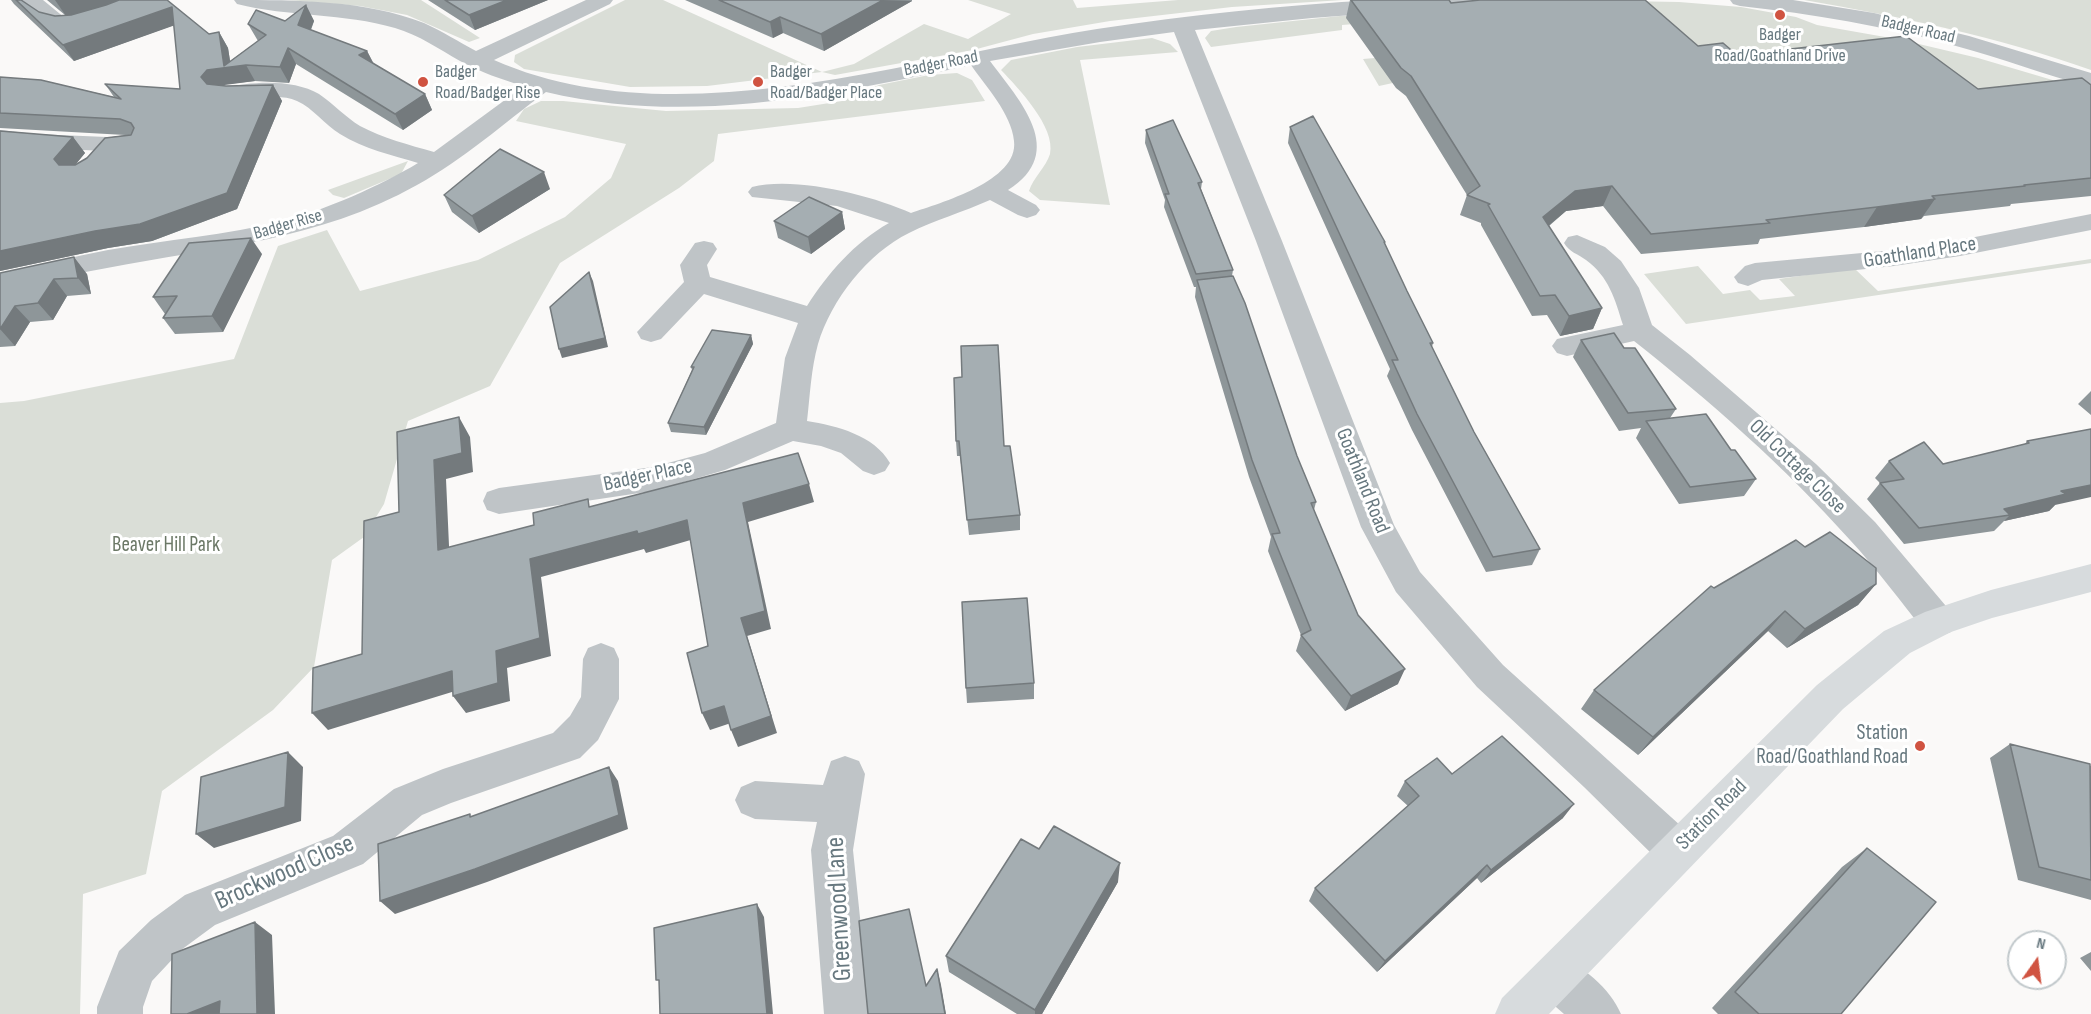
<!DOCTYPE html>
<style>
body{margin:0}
#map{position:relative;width:2091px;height:1014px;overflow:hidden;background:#faf9f8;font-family:"Sofia Sans Condensed",sans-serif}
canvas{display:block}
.north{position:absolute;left:2007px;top:930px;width:60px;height:60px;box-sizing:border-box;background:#fff;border:2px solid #c2c9cc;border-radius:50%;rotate:14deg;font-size:16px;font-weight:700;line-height:24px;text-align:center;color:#67787f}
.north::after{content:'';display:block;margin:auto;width:21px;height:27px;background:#d05341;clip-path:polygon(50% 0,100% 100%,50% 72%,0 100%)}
</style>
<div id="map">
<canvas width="2091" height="1014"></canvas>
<div class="north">N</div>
</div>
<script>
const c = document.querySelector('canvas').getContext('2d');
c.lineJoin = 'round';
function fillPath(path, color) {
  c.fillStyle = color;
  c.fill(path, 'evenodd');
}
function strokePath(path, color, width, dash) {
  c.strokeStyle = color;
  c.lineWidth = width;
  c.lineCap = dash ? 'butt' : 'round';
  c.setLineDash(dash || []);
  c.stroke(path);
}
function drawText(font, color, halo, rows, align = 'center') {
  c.font = font + ' "Sofia Sans Condensed",sans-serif';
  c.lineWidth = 6;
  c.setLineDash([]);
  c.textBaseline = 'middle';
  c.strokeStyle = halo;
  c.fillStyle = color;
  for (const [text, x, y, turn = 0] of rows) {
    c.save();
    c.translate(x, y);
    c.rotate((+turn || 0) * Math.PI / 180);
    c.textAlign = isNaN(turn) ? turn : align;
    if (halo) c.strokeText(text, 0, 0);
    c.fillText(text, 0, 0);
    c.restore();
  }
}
fillPath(new Path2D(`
 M288 0H421L480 38 469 42 407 15 360 6Z
 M625 0H663L822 72 854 64 924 24 968 39 1011 14 968 0H1073L1077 8 1178 0H1343L1232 7 1110 21 1033 34 973 50 835 75 822 72 707 86 630 87 524 69 514 62 515 55Z
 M1804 0H2091V70C1998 37 1902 17 1804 0Z
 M1623 1 1679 2 1741 7 1796 17 1817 25 1902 40 1978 58 2066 84 1864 103 1732 58 1457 69 1379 86 1363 59 1575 41 1468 15 1342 25V30L1211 47 1205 38 1211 31 1236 27 1340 16Z
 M1152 38 1170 44 1178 52 1080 60 1110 205 1040 200 1029 191C1033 178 1046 167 1050 154 1056 127 1018 88 1001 70L1011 60 1077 47Z
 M957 73 972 80 985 101 718 134 714 161 679 188 560 263 490 386 408 421 384 504 364 537 332 560 314 667 273 710 162 791 146 874 83 894 80 1014H0V403L24 401 234 359 278 246 327 230 360 291 478 260 565 217 611 178 626 144 516 121 524 109 541 101H563L666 111 798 108 842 101 879 85 929 75Z
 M408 161 401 174 344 198 333 195 328 190Z
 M2091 259V263L1686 324 1644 274 1698 266 1723 294 1750 290 1760 300 1795 296 1779 279 1854 268 1878 291Z`), '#daded7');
fillPath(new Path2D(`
 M21 0H43L65 18 82 16 125 0H153L150 4C104 23 57 52 21 0Z
 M234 0C296 0 365 0 424 23 442 31 459 42 476 51L586 0H613L610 4 494 60C675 140 911 58 1097 29 1189 15 1283 5 1377 0 1412 0 1447 0 1482 0L1479 4 1472 6 1312 18 1195 30 1282 241 1394 525 1420 572 1503 665 1692 836 1698 850 1692 864 1677 870 1662 864 1584 787 1477 687 1396 592 1361 527 1256 241 1174 32 1100 42 990 61C1019 100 1069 152 1008 190L1036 205 1040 210 1036 215 1027 218 1018 215 990 200C963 212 935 220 909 233 868 253 831 300 818 344 811 369 810 395 807 421 837 426 874 435 890 463L885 471 874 475 863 471 841 453 821 446 793 441 725 470 653 491 499 514 487 510 483 501 487 492 499 488 653 467 705 453 776 423 785 358 798 323 704 294 661 339 651 342 641 339 637 332 684 282 680 265 695 243 704 241 713 243 717 249 707 265 710 277 807 306C828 273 854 243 889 223L837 206 752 197 748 192 752 187C795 176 871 195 911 213 940 203 1019 181 1014 141 1011 113 986 87 971 65 831 95 688 126 546 92 504 123 463 160 417 185 317 241 215 247 107 268 71 274 36 283 0 291V273C36 266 72 257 108 250 166 240 226 235 284 221 325 210 382 185 418 163 392 155 364 149 340 134 325 125 313 108 297 101 274 91 247 104 224 98L220 93 224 88C252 81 294 79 319 94 334 104 345 117 360 126 383 138 409 145 434 152L524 86C502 80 481 72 460 61 439 49 419 35 395 28 344 13 289 17 237 4Z
 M1730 0H1793L1874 13 1969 36 2091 73V87C2045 75 2001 58 1956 46 1885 26 1813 14 1740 6L1733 4Z
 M0 130 35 134 131 138 140 140 143 145 140 150 131 152 35 148 0 144Z
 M2091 214V230L1960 256 1894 266 1762 280 1748 286 1738 283 1734 277 1745 266 1755 263 1894 250 1960 240Z
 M1577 235 1605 247 1621 261 1639 288 1652 325 1690 355 1816 464 1875 522 1951 612 1956 622 1951 632 1938 637 1925 632C1901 602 1877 569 1850 540 1785 467 1710 401 1634 341L1567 356 1557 353 1552 346 1557 339 1623 325C1615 299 1609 277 1586 260 1578 254 1569 252 1564 243L1568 237Z
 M601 643 614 648 619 659V699L598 740 580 758 451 803 422 815 363 864 215 925 181 950 152 981 143 1007V1014H97V1007L119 951 151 920 185 895 333 836 394 789 443 769 553 733 570 716 581 697 583 659 588 648Z
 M845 756 859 761 865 774 853 850 870 1014H824L811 850 817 822 755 819 741 813 735 800 741 787 755 781 823 785 831 761Z
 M1556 955C1582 965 1610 988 1621 1014H1564L1540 993 1534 977 1540 961Z`), '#bfc4c7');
fillPath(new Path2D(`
 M2091 564V592L1992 618 1951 632 1910 653 1843 709 1549 1014H1495L1502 998 1817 685 1884 631 1925 612 1991 590Z`), '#d7dbdd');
fillPath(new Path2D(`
 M11 0H21L39 12 55 16 65 15 47 0H119L99 7 119 0H167L209 34 219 32 228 48 230 61 258 41 248 24 256 10 285 21 306 5 314 21 311 30 367 51 374 64 425 94 432 110 403 130 296 64 289 83 255 81 219 85 226 86 273 85 282 101 237 209 152 241 108 248 0 271V131L73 137 85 153 75 165 87 158 105 138 125 135 0 128V77L41 80 114 97 105 84 180 89 174 25 74 61 14 4Z
 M428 0H548L475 30Z
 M685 0H912V1L824 51 783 33 773 38Z
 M1350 0H1449L1451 3 1698 46 1737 55 1978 89 2091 85V196L2011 204 2010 206 1924 216 1921 219 1864 227 1760 239 1758 244 1641 254 1603 206 1566 211 1549 226 1602 308 1593 329 1560 336 1547 315 1532 316 1481 225V223L1460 215 1467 195 1406 96 1396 88 1346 18Z
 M1290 127 1385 242V244L1407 291 1433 343 1432 347 1474 432 1540 549 1532 565 1486 572 1412 430 1387 376 1390 369 1288 143Z
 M1146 130 1202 182 1201 189 1233 270 1232 276 1297 456 1316 502 1314 510 1358 615 1398 684 1345 711 1296 651 1301 635 1268 551 1271 537 1249 477 1195 297 1196 287H1194L1164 207 1165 200 1145 143Z
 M550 189 479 233 452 212 444 195Z
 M842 212 845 229 811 254 778 238 774 221Z
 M262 254 223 332 175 334 163 318 166 313 165 314 153 297Z
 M0 273 87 274 91 294 67 296 53 320 30 322 15 346 0 347Z
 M751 335 753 344 706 435 671 432 668 423 692 370 691 367Z
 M1581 340 1624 348 1676 409 1670 418 1731 450 1756 479 1744 496 1679 504 1636 438 1641 428 1619 431 1573 357Z
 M954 378 1004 446 1020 515V530L969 535 960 456H957L956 441Z
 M2091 391V415L2078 404Z
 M2091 429 2055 505 2049 511 2004 521 1994 531 1904 544 1867 499 1880 483 1875 478 1889 461 1943 464 2025 444 2027 441Z
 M1805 547 1876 584 1858 605 1787 648 1768 631 1638 755 1581 709 1594 690 1714 588Z
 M1034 683V699L967 703 966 688Z
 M2010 744 2091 766V900L2018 880 1990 758Z
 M1452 774 1563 818 1481 883 1477 878 1377 972 1309 901 1315 888 1408 806 1397 796 1405 781Z
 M1867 848 1841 1014H1718L1712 1008 1842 867Z
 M1039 849 1118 882 1042 1014H1017L949 972 946 956Z
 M2091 952V971L2080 958Z`), '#8e9699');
fillPath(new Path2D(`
 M55 0H119L81 14 66 16Z
 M507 0H548L475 30 469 15Z
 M883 0 912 1 824 51 821 34Z
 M306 5 314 21 306 41 298 25Z
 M172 7 181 23 74 61 63 45Z
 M780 17 783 33 773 38 770 22Z
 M219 32 228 48 231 67 246 65 255 81 217 86 211 93 201 77 207 70 224 66Z
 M288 48 296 64 289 83 280 67Z
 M367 51 375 67 359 55Z
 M273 85 282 101 237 209 152 241 108 248 0 271V251Z
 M425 94 432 110 403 130 395 114Z
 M73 137 85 153 67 175 54 159Z
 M544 172 550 189 479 233 472 216Z
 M1612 186 1603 206 1566 211 1535 237 1543 217 1575 191Z
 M1935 199 1921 219 1864 227 1877 207Z
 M842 212 845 229 811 254 808 237Z
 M251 238 262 254 223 332 212 316Z
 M74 257 87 274 91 294 78 278Z
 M589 272 593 281 608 347 562 358 559 349Z
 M54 279 67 296 53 320 38 303Z
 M15 306 30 322 15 346 0 329Z
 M1602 308 1593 329 1560 336 1569 316Z
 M751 335 753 344 706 435 704 427Z
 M459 417 470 437 473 472 446 479 450 568 438 550 434 460Z
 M809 484 814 502 748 522 771 629 747 636 777 733 738 747 731 730 743 503Z
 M2091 485V497L2055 505 2049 511 2004 521 2010 515 2004 509 2061 491Z
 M687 520 694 539 646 553 644 549 541 577 551 656 507 668 510 701 466 713 453 696 496 651 530 559 637 531Z
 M1876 584 1858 605 1787 648 1805 629Z
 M1785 611 1768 631 1638 755 1653 737Z
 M1405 669 1398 684 1345 711 1351 696Z
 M452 671 465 688 328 730 312 713Z
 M724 706 731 723 710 730 702 713Z
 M288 752 303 767 301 821 214 848 196 834Z
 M609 767 618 781 628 829 487 882 395 914 380 901Z
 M1574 804 1563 818 1481 883 1491 870Z
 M1120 863 1118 882 1042 1014H1035V1010Z
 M1487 865 1477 878 1377 972 1385 961Z
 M757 904 764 917 773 1014H767Z
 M255 922 272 935 275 1014H257Z
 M937 969 941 985 946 1014H945Z
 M220 1001 234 1014H187Z`), '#747a7d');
const building = new Path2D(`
 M16 0H21L39 12 55 16 71 15 106 5 119 0H167L209 34 219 32 224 66 266 35 248 24 256 10 285 21 306 5 298 25 367 51 359 55 425 94 395 114 288 48 280 67 246 65 207 70 201 77 207 84 226 86 273 85 227 193 140 224 95 231 0 251V131L73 137 54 159 59 165H75L87 158 105 138 131 135 134 128 131 123 120 119 0 113V77L41 80 121 99 105 84 180 89 172 7 63 45Z
 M445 0H507L469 15Z
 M719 0H883L821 34 780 17 770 22Z
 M1351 0H1449L1451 3 1480 0H1645L1698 46 1723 43 1737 55 1906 36 1978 89 2082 78 2091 85V178L2024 185 2025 186 1932 196 1935 199 1877 207 1766 220 1770 223 1651 234 1612 186 1575 191 1543 217 1602 308 1569 316 1555 295 1540 296 1488 205 1490 204 1467 195 1480 186 1411 76 1401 68Z
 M1313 116 1385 242H1384L1407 291 1433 343H1430L1474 432 1540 549 1493 557 1417 414 1392 360H1398L1290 127Z
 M1173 120 1202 182 1198 183 1233 270 1196 274 1165 194H1169L1146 130Z
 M500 149 544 172 472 216 444 195Z
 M809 197 842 212 808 237 774 221Z
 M251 238 212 316 163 318 177 296 153 297 189 243Z
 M74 257 78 278 54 279 38 303 15 306 0 329V273Z
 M589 272 605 338 559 349 550 307Z
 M1233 276 1245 303 1297 456 1316 502 1311 503 1358 615 1405 669 1351 696 1301 635 1311 630 1272 534 1280 533 1252 460 1197 280Z
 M712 330 751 335 704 427 668 423 694 367H691Z
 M1614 333 1624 348H1635L1676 409 1628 413 1581 340Z
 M998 345 1004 446H1010L1020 515 967 520 959 441H956L954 378 962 377 961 346Z
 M1706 414 1731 450H1735L1756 479 1690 487 1646 421Z
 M459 417 462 453 434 460 438 550 534 525 533 513 588 499 589 507 798 453 809 484 743 503 765 611 741 618 771 716 731 730 724 706 702 713 687 653 708 646 687 520 638 534 637 531 530 559 540 638 496 651 498 683 453 696 452 671 312 713 313 668 362 654 364 521 399 512 397 432Z
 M2091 429V485L2061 491 2066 494 2004 509 2010 515 1919 528 1880 483 1904 479 1889 461 1924 442 1943 464 2029 443 2027 441Z
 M1830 532 1876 568V584L1805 629 1785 611 1653 737 1594 690 1711 586 1714 588 1796 540 1805 547Z
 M1027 598 1034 683 966 688 962 602Z
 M1502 736 1574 804 1491 870 1487 865 1385 961 1315 888 1419 796 1405 781 1437 758 1452 774Z
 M2010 744 2090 764 2091 880 2039 867Z
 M288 752 285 807 196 834 201 777Z
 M609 767 619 815 475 869 380 901 378 844 470 814V817Z
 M1054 826 1120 863 1035 1010 946 956 1021 839 1039 849Z
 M1867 848 1936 902 1841 1014H1759L1735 992Z
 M757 904 767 1014H660L659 980H656L654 928Z
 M909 909 926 986 937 969 945 1014H868L859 921Z
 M255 922 257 1014H219L220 1001 187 1014H171L172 954Z`);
fillPath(building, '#a5aeb2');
strokePath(building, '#747a7d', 1.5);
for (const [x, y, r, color] of [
 [1780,15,6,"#d05341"],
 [423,82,6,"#d05341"],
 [758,82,6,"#d05341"],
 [1920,746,6,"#d05341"]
]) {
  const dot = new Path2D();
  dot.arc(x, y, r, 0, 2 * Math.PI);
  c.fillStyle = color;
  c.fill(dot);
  strokePath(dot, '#fff', 2);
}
drawText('18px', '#67787f', '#fff', [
 ["Badger Road",1918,30,13],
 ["Badger Road",941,64,-11],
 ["Badger Rise",288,225,-16]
]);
drawText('18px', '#67787f', '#fff', [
 ["Badger",1780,35,"center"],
 ["Road/Goathland Drive",1780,56,"center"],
 ["Badger",435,72],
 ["Road/Badger Rise",435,93],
 ["Badger",770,72],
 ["Road/Badger Place",770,93]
], 'left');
drawText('21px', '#67787f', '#fff', [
 ["Goathland Place",1920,253,-9],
 ["Old Cottage Close",1797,467,44],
 ["Badger Place",648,476,-12],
 ["Goathland Road",1362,481,68],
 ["Station Road",1712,815,-45]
]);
drawText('21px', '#6b7866', '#fff', [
 ["Beaver Hill Park",166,546]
]);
drawText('21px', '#67787f', '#fff', [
 ["Station",1908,734],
 ["Road/Goathland Road",1908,758]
], 'right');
drawText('26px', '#67787f', '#fff', [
 ["Brockwood Close",285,873,-24],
 ["Greenwood Lane",840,909,-93]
]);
</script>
